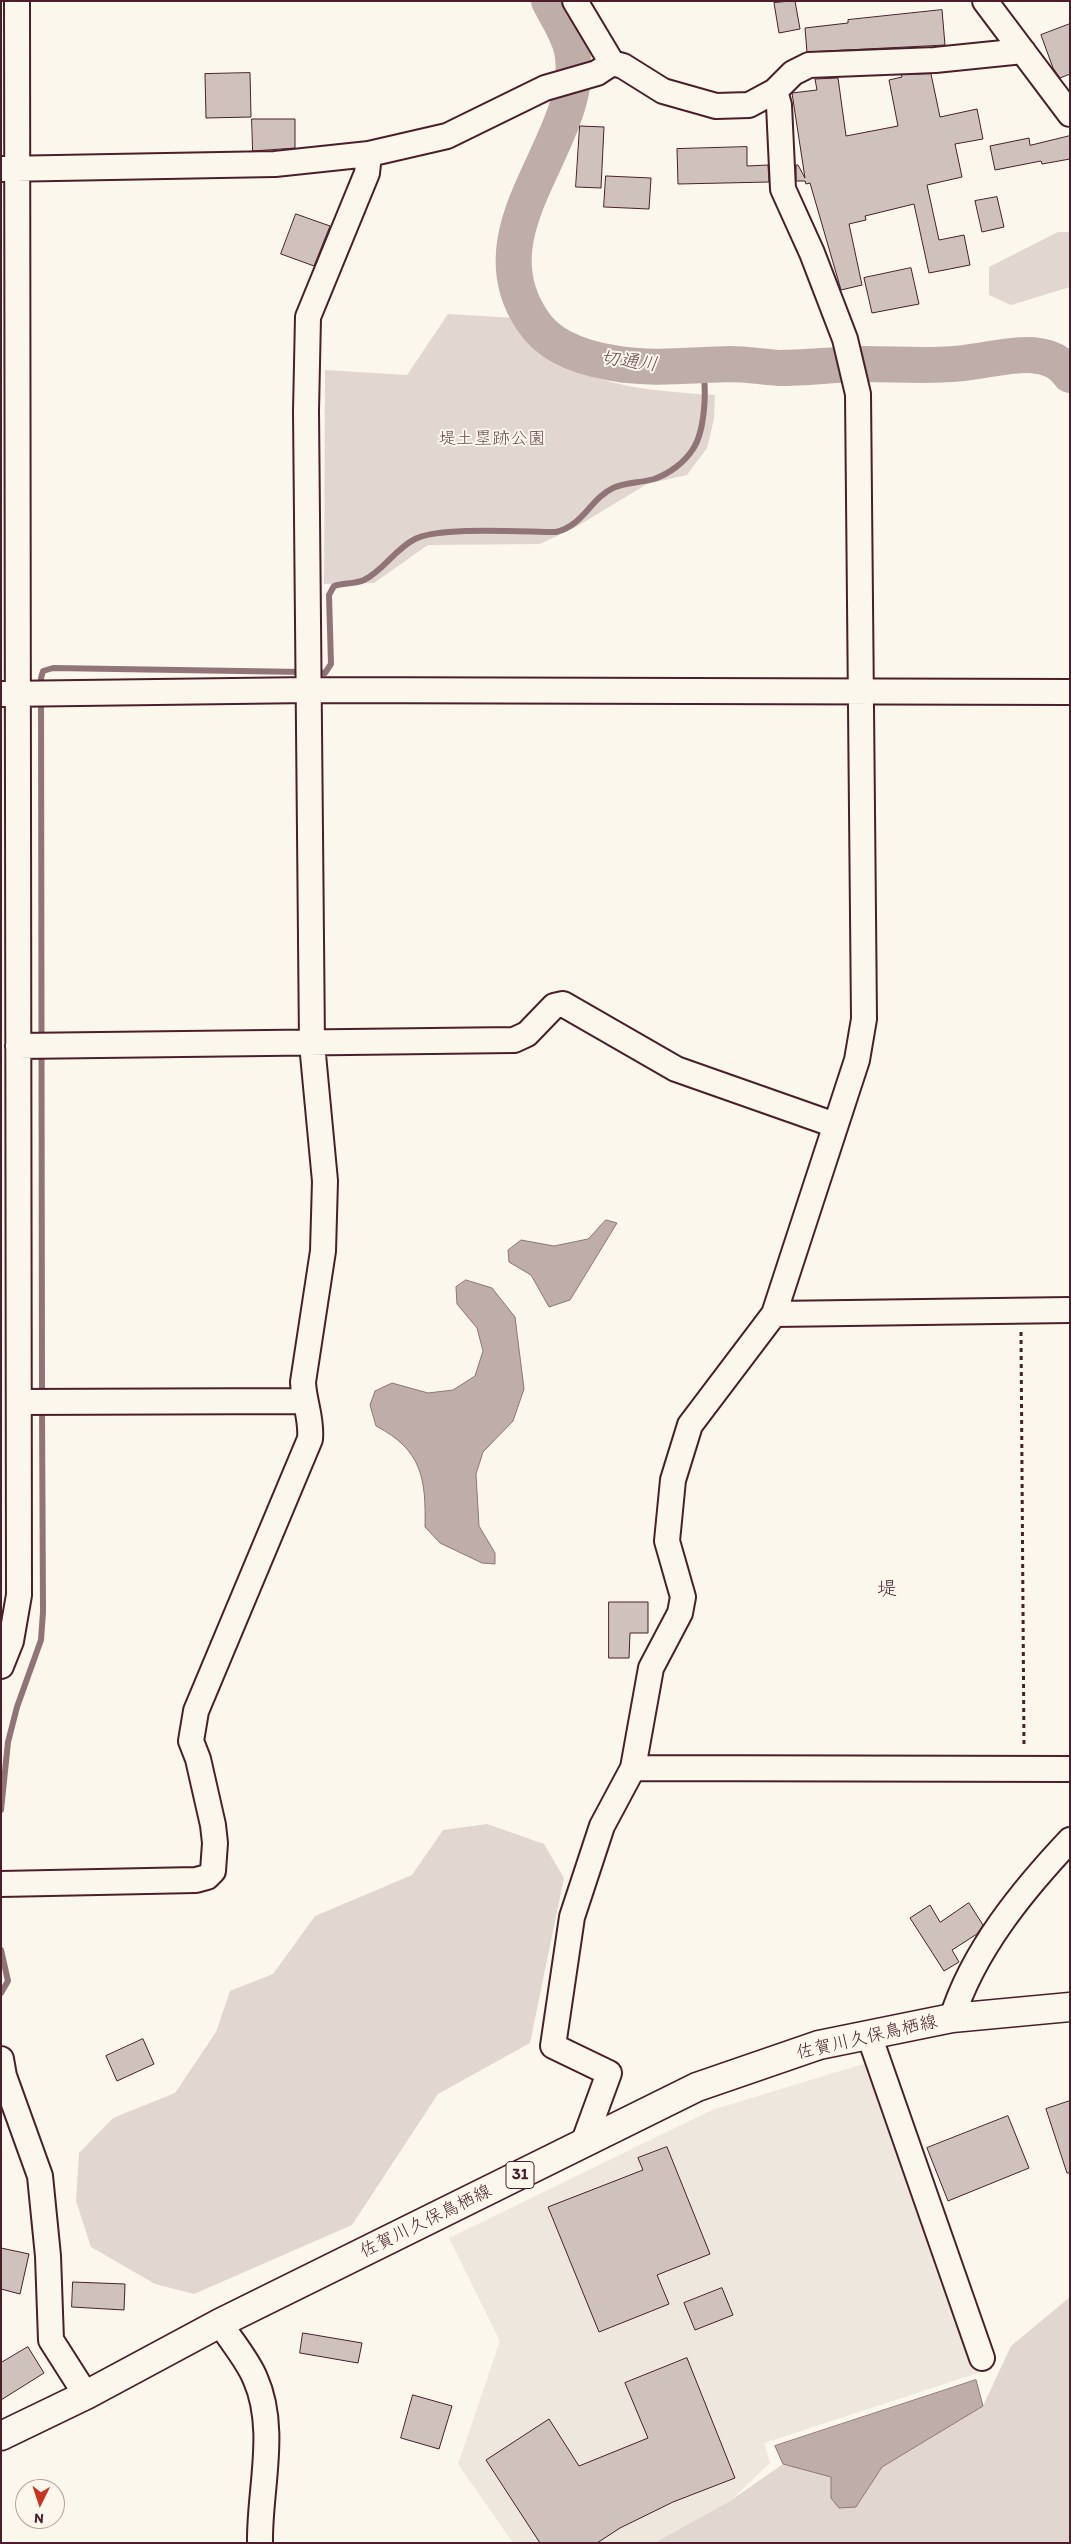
<!DOCTYPE html>
<meta charset="utf-8">
<style>
body{margin:0}
#map{position:relative;width:1071px;height:2544px;overflow:hidden;background:#fbf7ec;font-family:Itim,sans-serif}
canvas{display:block}
.frame{position:absolute;inset:0;border:2px solid #4a1f2b;pointer-events:none}
.north{position:absolute;left:15px;top:2479px;width:50px;height:50px;box-sizing:border-box;background:#fbf7ec;border:1px solid #b4a19f;border-radius:50%;rotate:184deg;font-size:14px;font-weight:700;line-height:20px;text-align:center;color:#4a1f2b}
.north::after{content:'';display:block;margin:auto;width:18px;height:22px;background:#c8321e;clip-path:polygon(50% 0,100% 100%,50% 72%,0 100%)}
</style>
<div id="map">
<canvas width="1071" height="2544"></canvas>
<div class="frame"></div>
<div class="north">N</div>
</div>
<script>
const c = document.querySelector('canvas').getContext('2d');
c.lineJoin = 'round';
function fillPath(path, color) {
  c.fillStyle = color;
  c.fill(path, 'evenodd');
}
function strokePath(path, color, width, dash) {
  c.strokeStyle = color;
  c.lineWidth = width;
  c.lineCap = dash ? 'butt' : 'round';
  c.setLineDash(dash || []);
  c.stroke(path);
}
function drawText(font, color, halo, rows, align = 'center') {
  c.font = font + ' Itim,"Klee One",sans-serif';
  c.lineWidth = 4;
  c.setLineDash([]);
  c.textBaseline = 'middle';
  c.strokeStyle = halo;
  c.fillStyle = color;
  for (const [text, x, y, turn = 0] of rows) {
    c.save();
    c.translate(x, y);
    c.rotate((+turn || 0) * Math.PI / 180);
    c.textAlign = isNaN(turn) ? turn : align;
    if (halo) c.strokeText(text, 0, 0);
    c.fillText(text, 0, 0);
    c.restore();
  }
}
fillPath(new Path2D(`
 M873 2061 981 2372 764 2443 770 2463 730 2501 654 2543H513L458 2464 500 2341 449 2238 712 2110Z`), '#eee7de');
fillPath(new Path2D(`
 M1058 232H1070V287L1011 305 989 295V267Z
 M448 314 517 318C525 327 532 337 540 345 587 388 655 391 715 395L714 419 707 448 687 475 647 484 576 527 540 544 428 545 374 583 324 584 325 370 407 375Z
 M487 1824 544 1844 564 1878 530 2043 438 2094 352 2225 194 2294 155 2284 91 2247 76 2201 79 2153 113 2118 175 2093 216 2032 230 1991 273 1974 315 1916 412 1875 443 1830Z
 M1070 2297V2543H654L730 2501 783 2464 831 2477 856 2507 882 2467 983 2406 1011 2346Z`), '#e2d7d0');
const water = new Path2D(`
 M606 1220 617 1223 570 1300 549 1307 531 1275 509 1262 508 1250 521 1240 554 1246 588 1239Z
 M466 1280 492 1288 515 1317 524 1389 513 1421 483 1452 476 1474 479 1526 495 1553V1564L482 1563 440 1543 425 1527C426 1478 422 1450 376 1426L370 1405 375 1391 392 1383 428 1393 453 1390 475 1376 483 1351 477 1328 457 1304 456 1287Z
 M976 2380 983 2406 882 2467 856 2507 839 2508 831 2498V2477L783 2464 775 2446Z`);
fillPath(water, '#bfadaa');
strokePath(water, '#907477', 1);
strokePath(new Path2D(`
 M313 672 325 673 331 664 329 595 334 586C343 583 355 584 364 580 383 571 395 549 415 539 440 526 524 532 556 532 584 525 590 499 613 488 625 482 641 483 654 479 669 474 685 462 693 449 705 431 708 385 701 366
 M42 1397 41 678 43 671 53 668 303 672
 M1 1810 8 1742 17 1707 41 1640 43 1612 42 1407
 M1 1950 8 1981 1 1993`), '#907477', 6);
strokePath(new Path2D(`
 M549 1C557 17 568 32 572 50 589 138 469 226 532 320 549 347 582 358 613 363 652 370 690 365 730 364 746 364 763 367 779 368 808 368 836 364 865 364 898 364 932 367 964 363 997 360 1048 341 1070 375`), '#bfadaa', 36);
const building = new Path2D(`
 M795 1 800 29 779 33 774 3Z
 M942 10 945 45 807 52 805 28 848 23V20Z
 M1070 24V74L1060 78 1053 68 1041 35Z
 M250 73 251 117 206 118 205 74Z
 M931 74 940 117 977 109 983 139 955 144 962 177 927 185 939 240 964 235 970 265 929 273 914 204 865 216 866 220 849 224 862 285 841 290 810 183 806 184 805 181H796V165H798L805 178 792 93 817 90 815 79 838 78 846 136 898 126 889 80 902 77 901 75Z
 M252 119H295V148L253 151Z
 M580 126 604 127 601 188 576 187Z
 M1070 136V159L1042 164 1041 161 995 170 990 146 1029 138 1030 145Z
 M747 147V166L768 165 769 182 678 184 677 149Z
 M606 176 651 178 649 209 604 207Z
 M997 197 1004 227 982 232 975 201Z
 M296 214 330 226 314 266 281 254Z
 M911 268 919 304 872 313 864 278Z
 M609 1602H648V1633H630L629 1658H609Z
 M969 1903 983 1925 977 1934 952 1950 959 1962 944 1971 910 1918 930 1905 940 1922Z
 M143 2039 154 2064 117 2081 106 2056Z
 M1070 2101V2173H1067L1046 2109Z
 M1008 2116 1029 2168 948 2201 927 2148Z
 M667 2147 710 2254 657 2275 669 2304 599 2332 548 2207 643 2170 638 2158Z
 M1 2248 29 2254 20 2294 1 2289Z
 M73 2282 125 2284 124 2310 72 2307Z
 M722 2288 733 2315 695 2330 684 2303Z
 M303 2333 362 2343 358 2363 300 2353Z
 M28 2347 44 2373 1 2400V2363Z
 M687 2358 735 2478 673 2502 620 2528 597 2543H540L486 2460 549 2419 579 2466 648 2438 625 2383Z
 M413 2395 452 2406 439 2449 401 2438Z`);
fillPath(building, '#cfc2bc');
strokePath(building, '#4a1f2b', 1);
const minor = new Path2D(`
 M575 1 612 63
 M985 1 1070 114
 M2 169 275 164 369 154 447 136 545 88 597 73 612 63 623 66 663 91 716 106 749 105 775 91 793 73 809 65 935 60 1023 51
 M3 694 310 690 1070 692
 M18 1046 514 1040 527 1034 554 1006 563 1004 676 1069 835 1125
 M774 1314 1070 1310
 M19 1402 304 1401
 M1 1666 11 1641 19 1595 17 1
 M633 1768 1070 1769
 M1 1884 196 1880 207 1877 213 1871 215 1843 213 1825 198 1759 191 1741 196 1711 310 1439C312 1418 304 1403 303 1382L323 1251 325 1181 312 1044 306 411 308 317 367 173 369 154
 M952 2018C973 1951 1022 1891 1070 1840
 M869 2035 982 2358
 M1 2059 4 2076 40 2176 48 2256 51 2340 86 2395
 M583 2144 609 2073 553 2046 572 1917 602 1826 633 1768 651 1668 680 1613 683 1597 667 1541 673 1480 690 1425 774 1314 857 1060 864 1019 858 394 845 339 812 253 783 189 779 105 775 91
 M220 2323C231 2341 247 2359 255 2378 278 2429 259 2490 260 2543`);
const major = new Path2D(`
 M1 2436 86 2395 220 2323 697 2087 819 2045 952 2018 1070 2007`);
strokePath(minor, '#4a1f2b', 28);
strokePath(major, '#4a1f2b', 31);
strokePath(new Path2D(`
 M1021 1332 1024 1748`), '#4a1f2b', 3, [4, 4]);
strokePath(minor, '#fbf7ec', 24);
strokePath(major, '#fbf7ec', 28);
for (const [x, y, w] of [
 [520,2175,28]
]) {
  const box = new Path2D();
  box.roundRect(x - w / 2, y - 13.5, w, 27, 4);
  c.fillStyle = '#fbf7ec';
  c.fill(box);
  strokePath(box, '#4a1f2b', 1);
}
drawText('bold 16px', '#4a1f2b', null, [
 ["31",520,2175]
]);
drawText('18px', '#704d54', '#fbf7ec', [
 ["堤土塁跡公園",492,439]
]);
drawText('18px', '#4a1f2b', '#fbf7ec', [
 ["佐賀川久保鳥栖線",867,2038,-13],
 ["佐賀川久保鳥栖線",426,2222,-26]
]);
drawText('italic 19px', '#6d4a51', '#fbf7ec', [
 ["切通川",629,362,8]
]);
drawText('20px', '#4a1f2b', '#fbf7ec', [
 ["堤",887,1590]
]);
</script>
